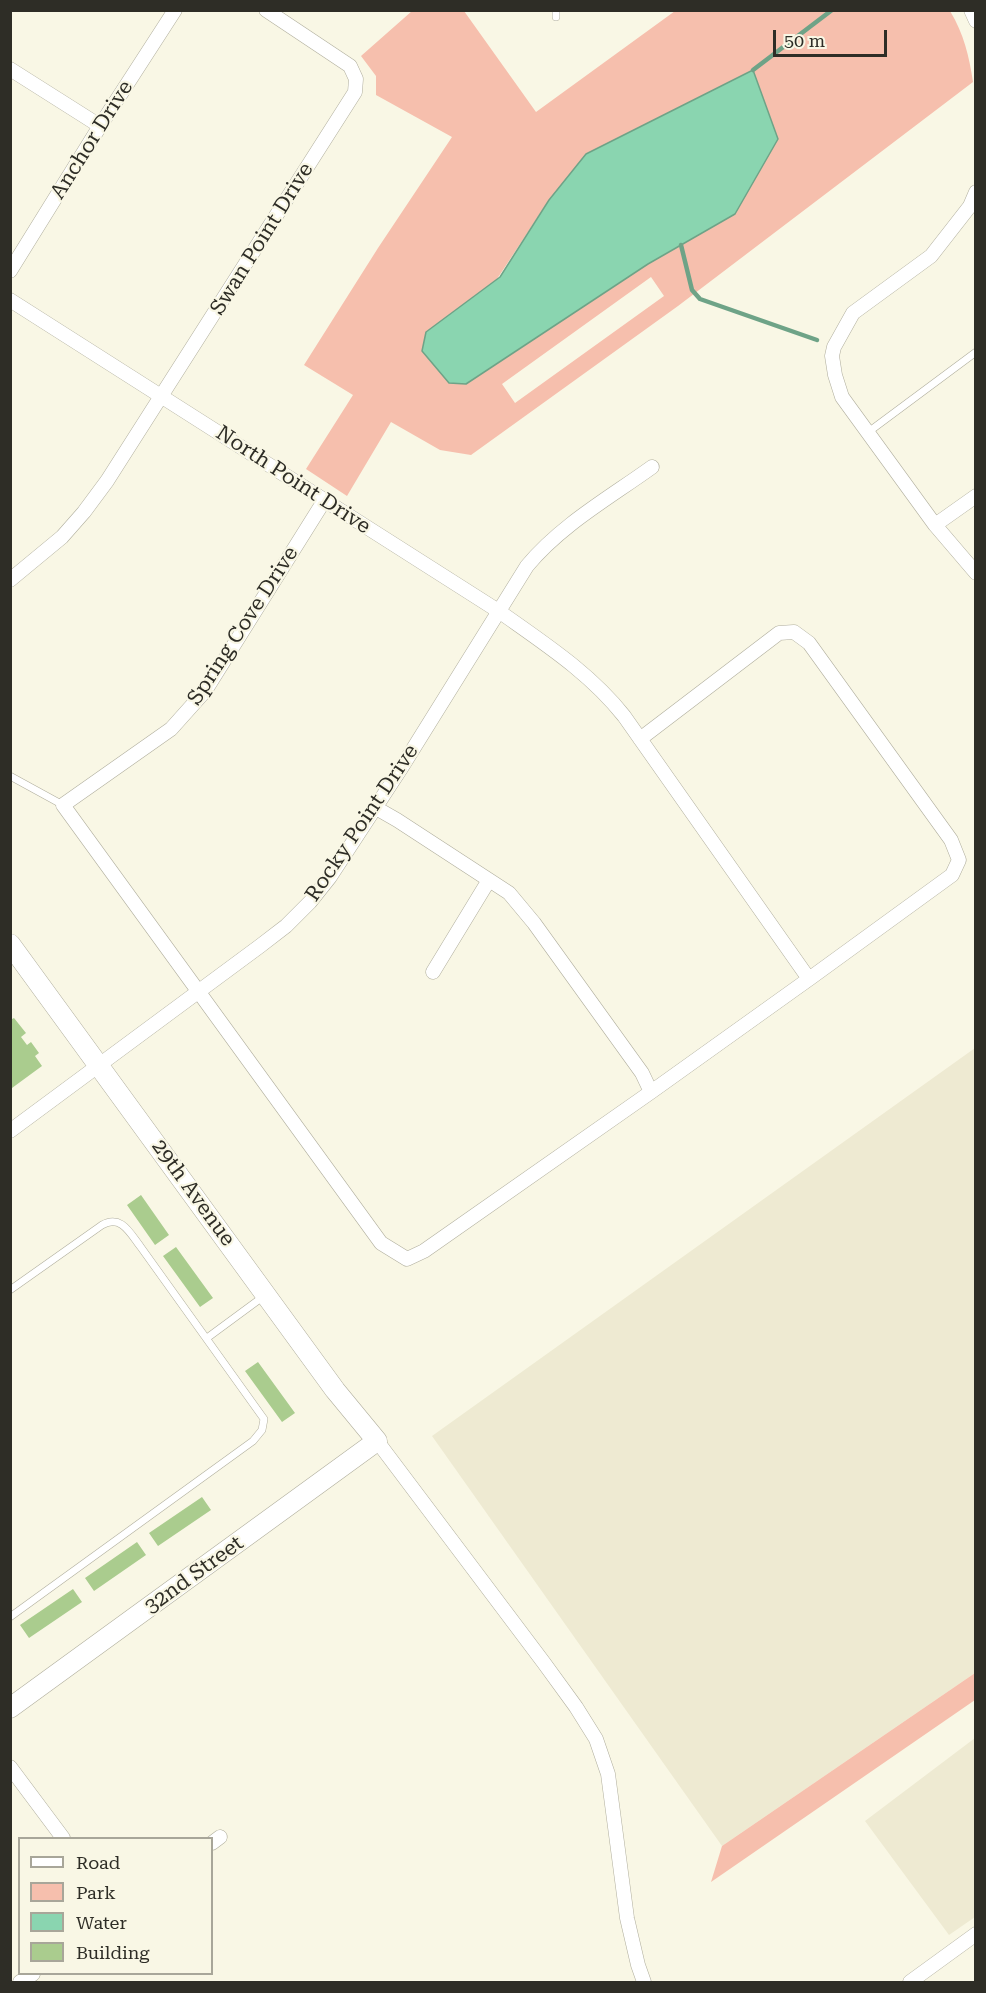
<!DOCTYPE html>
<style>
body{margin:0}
#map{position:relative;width:986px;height:1993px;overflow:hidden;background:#f9f7e5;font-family:"Roboto Serif",serif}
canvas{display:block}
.frame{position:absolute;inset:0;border:12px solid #2e2d26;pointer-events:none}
.legend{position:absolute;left:18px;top:1837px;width:195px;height:138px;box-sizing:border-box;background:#f9f7e5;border:2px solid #a8a699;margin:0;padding:8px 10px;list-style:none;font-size:18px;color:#2e2d26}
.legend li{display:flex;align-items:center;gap:12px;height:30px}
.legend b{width:30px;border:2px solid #a8a699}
.scale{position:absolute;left:773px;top:30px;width:114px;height:27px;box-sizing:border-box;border:3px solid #2e2d26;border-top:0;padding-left:8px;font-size:18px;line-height:21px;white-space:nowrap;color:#2e2d26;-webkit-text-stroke:4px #f9f7e5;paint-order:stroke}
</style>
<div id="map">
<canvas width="986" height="1993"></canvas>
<div class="frame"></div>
<ul class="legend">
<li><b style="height:8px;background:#fff"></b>Road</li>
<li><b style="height:16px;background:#f6bfad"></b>Park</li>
<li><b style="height:16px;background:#8ad5b0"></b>Water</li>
<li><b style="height:16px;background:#aacc8e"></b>Building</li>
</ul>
<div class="scale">50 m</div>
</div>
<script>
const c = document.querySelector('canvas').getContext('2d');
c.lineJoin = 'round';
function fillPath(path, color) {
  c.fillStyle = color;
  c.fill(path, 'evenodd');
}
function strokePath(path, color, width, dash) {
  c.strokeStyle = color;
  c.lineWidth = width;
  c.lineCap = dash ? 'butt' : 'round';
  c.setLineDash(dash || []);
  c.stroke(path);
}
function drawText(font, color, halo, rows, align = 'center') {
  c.font = font + ' "Roboto Serif",serif';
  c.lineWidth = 4.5;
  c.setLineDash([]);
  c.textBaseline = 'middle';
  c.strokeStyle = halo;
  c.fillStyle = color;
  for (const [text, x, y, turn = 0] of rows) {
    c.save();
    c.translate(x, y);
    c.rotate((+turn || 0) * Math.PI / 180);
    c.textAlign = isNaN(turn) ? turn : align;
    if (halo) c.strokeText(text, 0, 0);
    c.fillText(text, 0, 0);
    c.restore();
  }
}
fillPath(new Path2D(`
 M975 1048V1673L722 1846 432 1436Z
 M975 1738V1917L949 1935 865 1821Z`), '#eeead2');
fillPath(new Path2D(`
 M412 11H464L536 112 675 11H950C964 34 969 56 973 82L678 306 471 455 440 450 391 422 347 496 306 469 353 395 304 365 378 248 452 137 376 95V76L361 56ZM754 70 735 214 648 264 466 384 449 383 426 332 497 279 549 200 586 154ZM651 277 664 296 515 403 502 384Z
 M975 1673V1700L711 1882 722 1846Z`), '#f6bfad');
const water = new Path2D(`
 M753 70 778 139 735 214 648 264 466 384 449 383 422 351 426 332 500 277 549 200 586 154Z`);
fillPath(water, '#8ad5b0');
strokePath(water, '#6ea387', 1.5);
strokePath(new Path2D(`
 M753 70 832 10
 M681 245 692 290 700 299 817 340`), '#6ea387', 4.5);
fillPath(new Path2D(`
 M14 1018 26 1033 21 1037 27 1045 31 1042 39 1053 35 1056 42 1066 12 1088 10 1085V1020Z
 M141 1195 169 1235 155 1245 127 1205Z
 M176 1247 213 1298 200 1307 163 1256Z
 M258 1362 295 1413 282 1422 245 1371Z
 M202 1497 211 1510 158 1546 149 1533Z
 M137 1542 146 1555 94 1591 85 1578Z
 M73 1589 82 1602 29 1638 20 1625Z`), '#aacc8e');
const lane = new Path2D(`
 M556 17V10
 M867 433 976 352
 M10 776 63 805
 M10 1290 102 1225C121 1214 130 1233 140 1246L264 1419 262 1430 253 1441 10 1617
 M207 1338 264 1296`);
const street = new Path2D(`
 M971 10 976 21
 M10 69 100 126
 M976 192 970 206 931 256 853 313 834 347 832 356 835 375 842 397 935 525 976 573
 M10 271 100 126 175 10
 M10 300 500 612C545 644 590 673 624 716L809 979 651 1092 424 1251 407 1259 381 1243 63 805 171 729 205 691 324 501
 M935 525 976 496
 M10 580 62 537 84 512 107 481 355 92 356 79 350 66 266 10
 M640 739 779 633 794 632 809 643 951 840 959 860 952 875 809 979
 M376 808 397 820 509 893 534 923 642 1073 651 1092
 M433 972 489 880
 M10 1131 260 946 286 926 310 902 330 877 400 770 527 566C561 525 609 498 652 467
 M377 1441 544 1663 576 1707 596 1739 608 1774 627 1918 638 1965 644 1982
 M10 1767 63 1838
 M212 1843 220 1837
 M20 1982 33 1974
 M910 1982 976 1934`);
const secondary = new Path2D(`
 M10 944 335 1390 377 1441 10 1708`);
strokePath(lane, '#afad9c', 8);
strokePath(street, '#afad9c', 15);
strokePath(secondary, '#afad9c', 21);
strokePath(lane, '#fff', 7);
strokePath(street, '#fff', 14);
strokePath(secondary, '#fff', 20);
drawText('21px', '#2e2d26', '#f9f7e5', [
 ["Anchor Drive",92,140,-58],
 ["Swan Point Drive",262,239,-58],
 ["North Point Drive",293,480,33],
 ["Spring Cove Drive",243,626,-57],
 ["Rocky Point Drive",362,823,-56],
 ["29th Avenue",193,1193,54],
 ["32nd Street",194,1575,-36]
]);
</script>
